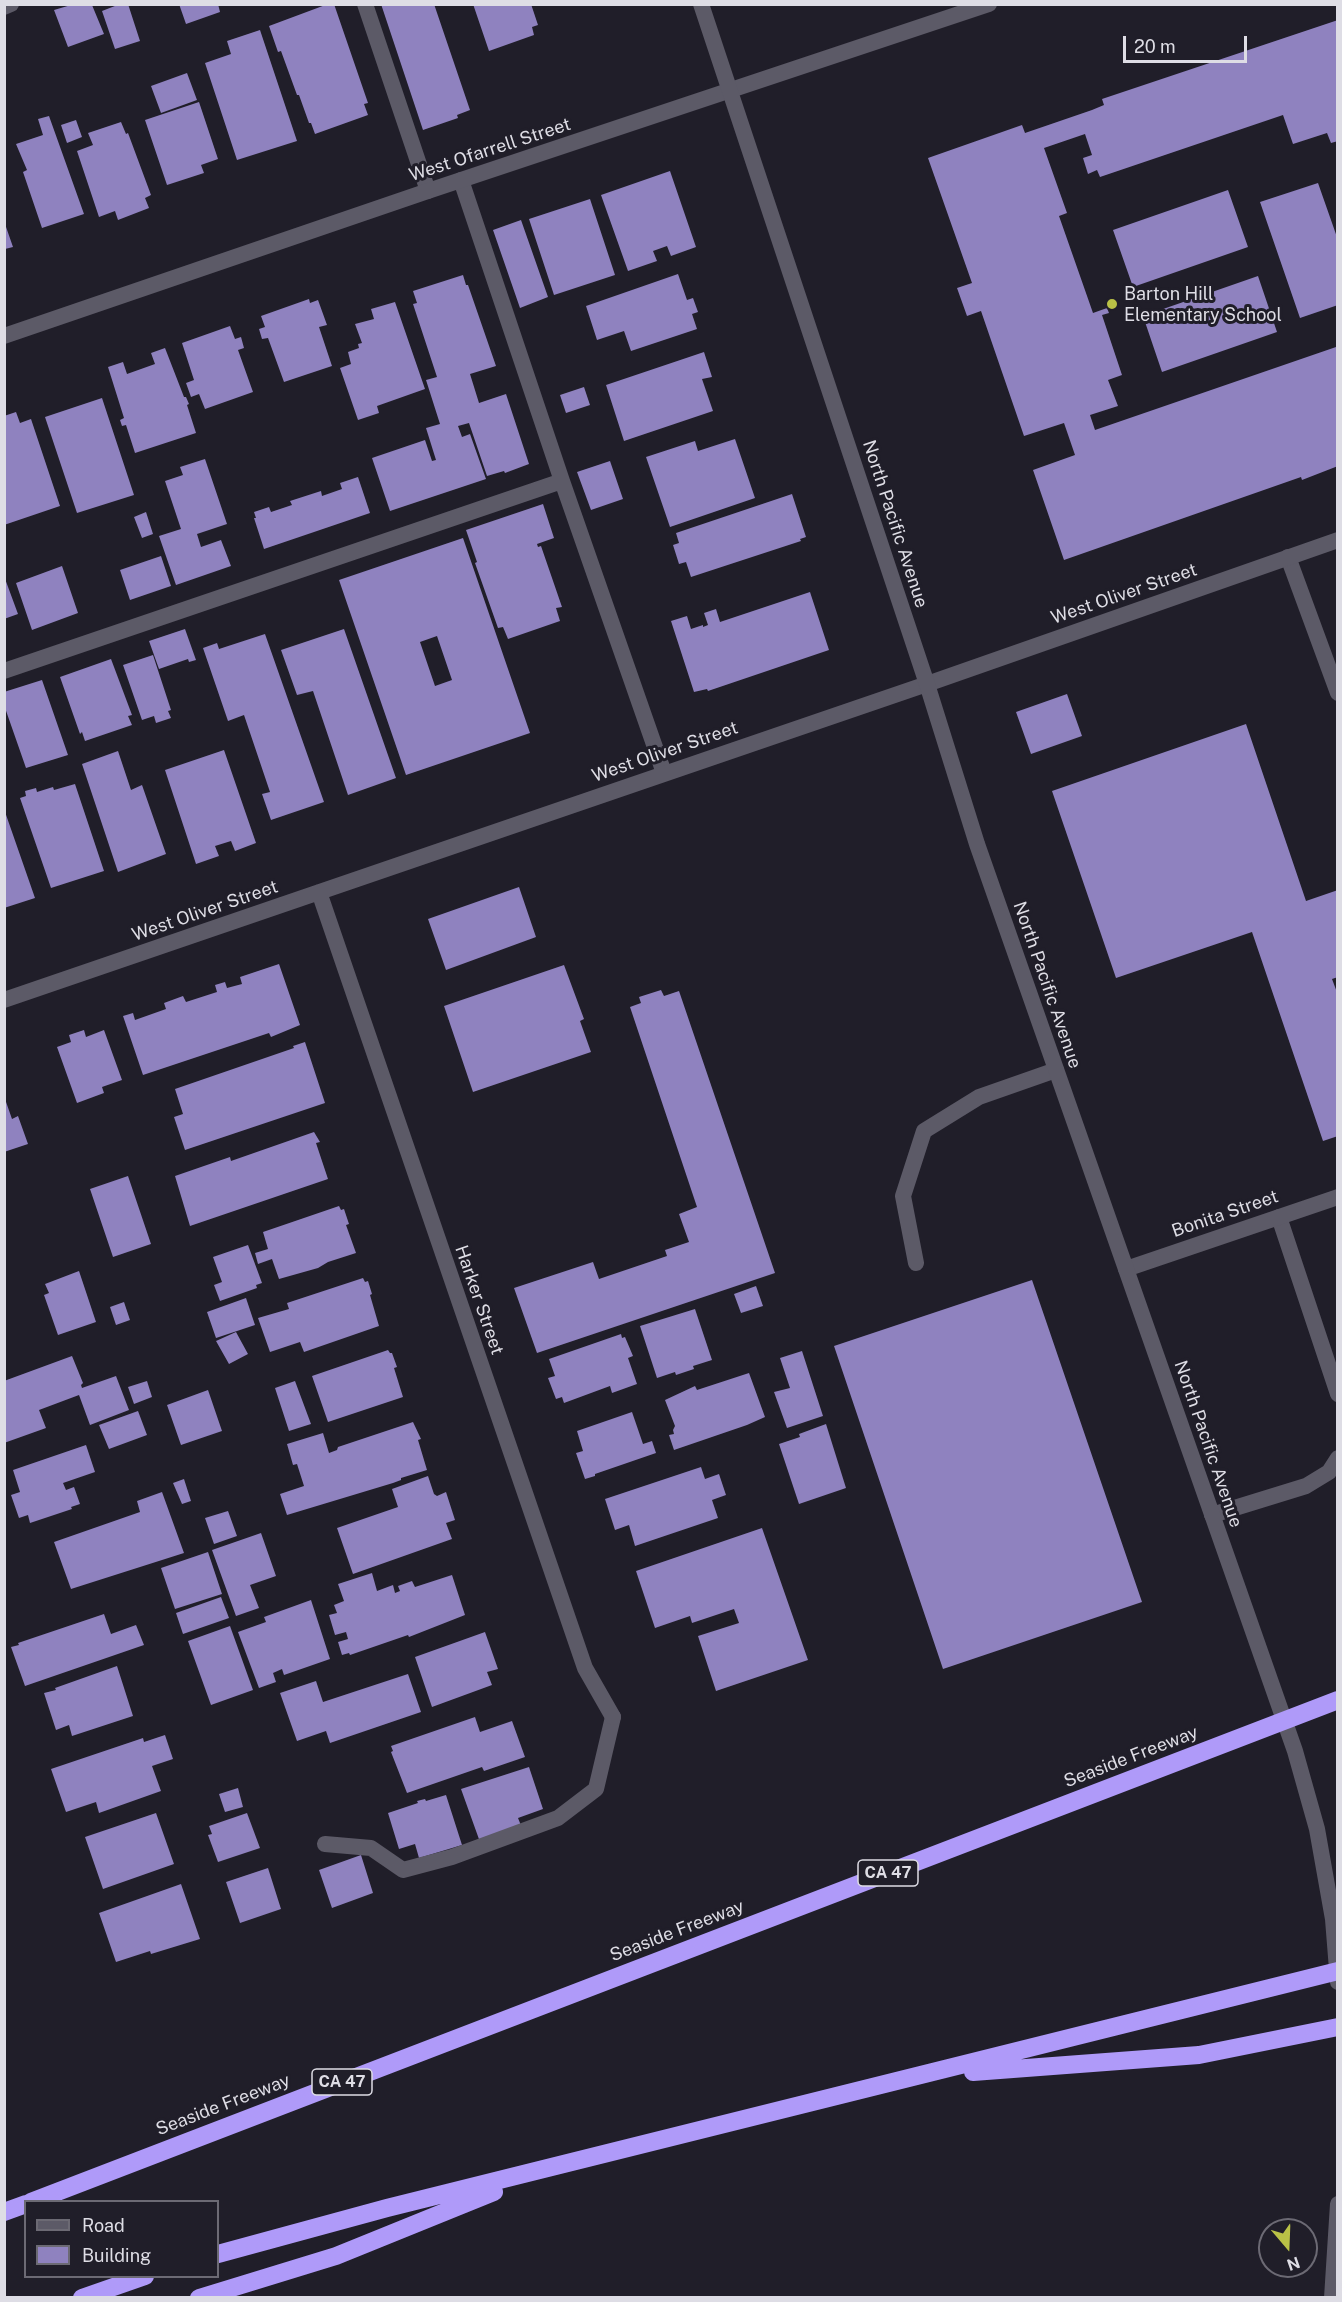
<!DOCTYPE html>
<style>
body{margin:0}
#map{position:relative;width:1342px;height:2302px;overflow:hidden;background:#201e29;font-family:"Public Sans",sans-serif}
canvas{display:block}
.frame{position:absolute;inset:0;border:6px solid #dedde5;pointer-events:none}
.legend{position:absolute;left:24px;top:2200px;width:195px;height:78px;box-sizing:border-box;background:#201e29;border:2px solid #6c6a74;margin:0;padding:8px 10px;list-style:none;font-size:18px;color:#dedde5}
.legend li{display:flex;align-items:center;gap:12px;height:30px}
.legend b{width:30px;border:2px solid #6c6a74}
.north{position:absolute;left:1258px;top:2218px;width:60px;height:60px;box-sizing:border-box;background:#201e29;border:2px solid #6c6a74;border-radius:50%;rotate:161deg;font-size:16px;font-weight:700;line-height:24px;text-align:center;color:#dedde5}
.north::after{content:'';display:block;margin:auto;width:21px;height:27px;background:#b9c146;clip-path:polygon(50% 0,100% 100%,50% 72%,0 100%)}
.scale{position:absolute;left:1123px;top:36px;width:124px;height:27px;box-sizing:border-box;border:3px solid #dedde5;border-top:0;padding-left:8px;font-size:18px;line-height:21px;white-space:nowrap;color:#dedde5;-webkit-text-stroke:4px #201e29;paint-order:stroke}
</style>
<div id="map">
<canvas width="1342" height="2302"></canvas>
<div class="frame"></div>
<ul class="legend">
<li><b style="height:8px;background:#5c5a67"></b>Road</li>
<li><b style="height:16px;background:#8f82bf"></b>Building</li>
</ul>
<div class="north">N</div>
<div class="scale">20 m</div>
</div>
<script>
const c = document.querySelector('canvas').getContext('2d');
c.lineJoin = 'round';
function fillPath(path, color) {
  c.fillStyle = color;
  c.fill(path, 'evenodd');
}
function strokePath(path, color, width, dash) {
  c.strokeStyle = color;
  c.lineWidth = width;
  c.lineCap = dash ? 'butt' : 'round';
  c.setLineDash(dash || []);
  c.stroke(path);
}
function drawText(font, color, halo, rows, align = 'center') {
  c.font = font + ' "Public Sans",sans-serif';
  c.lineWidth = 6;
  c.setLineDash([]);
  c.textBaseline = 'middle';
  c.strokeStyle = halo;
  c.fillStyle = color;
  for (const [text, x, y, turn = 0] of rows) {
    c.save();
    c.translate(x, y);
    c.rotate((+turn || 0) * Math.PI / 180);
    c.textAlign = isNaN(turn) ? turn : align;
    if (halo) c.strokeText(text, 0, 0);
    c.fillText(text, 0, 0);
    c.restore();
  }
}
fillPath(new Path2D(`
 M120 4H128L140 41 115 49 102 11Z
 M179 4H218L220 12 186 24Z
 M328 4H334L368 103 364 104 368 115 315 134 311 123H309L299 95H297L281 51 278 52 269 26Z
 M381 4H434L470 110 457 115 458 118 423 130Z
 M473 4H531L538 25 532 27 534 35 489 51Z
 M71 5H92L104 34 68 47 54 10Z
 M1338 20V141L1331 143 1327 133 1293 144 1283 115 1100 177 1097 170 1088 174 1083 158 1092 155 1085 134 1044 148 1067 213 1059 216 1093 313 1107 308 1109 313 1102 315 1122 375 1108 380 1118 406 1090 415 1095 430 1336 347 1338 352V466L1302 480 1301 477 1064 560 1033 470 1075 455 1064 423 1024 436 981 311 967 316 957 288 972 283 928 158 1022 125 1025 133 1092 110 1104 105 1102 99Z
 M260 30 297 141 237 160 205 63 231 54 227 41Z
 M187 73 197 100 161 113 151 86Z
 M199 102 218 159 201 165 204 173 167 185 145 120Z
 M49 116 84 214 42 228 23 172 27 170 16 144 43 135 38 119Z
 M76 120 82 137 67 143 61 125Z
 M121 122 126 134 128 133 151 195 145 198 149 208 118 220 115 211 99 217 77 151 93 145 88 133Z
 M670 171 696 247 671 256 667 246 653 251 657 261 628 271 601 195Z
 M1318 183 1338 240V305L1300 318 1260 202Z
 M1228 190 1248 247 1133 287 1113 230Z
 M590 199 615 275 554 295 529 219Z
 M521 220 548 297 520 308 493 230Z
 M5 224 13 247 5 249Z
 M678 274 687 300 693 298 698 312 692 314 697 329 631 351 624 331 597 340 586 306Z
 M463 275 466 285H468L496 366 470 374 479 403 506 394 529 464 505 473 504 471 487 476 469 423 458 426 462 437 470 434 486 479 390 511 372 458 425 440 432 461 436 460 426 428 440 424 426 380 437 377 413 304 417 303 413 291Z
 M1258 276 1277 332 1162 372 1143 316Z
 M309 299 310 303 318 300 327 325 319 327 332 366 284 382 268 338 262 339 259 329 265 327 261 316Z
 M395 302 425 389 377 406 379 413 358 420 340 368 351 364 348 352 359 348 358 344 362 343 355 324 374 319 371 309Z
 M230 326 235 339 241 337 244 348 238 350 253 392 205 409 199 394 191 397 186 383 194 380 182 343Z
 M165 348 184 397H186L189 404 187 405 196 433 135 453 126 425 122 426 120 420 124 418 108 367 123 362 127 374 155 364 151 353Z
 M704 352 712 377 702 379 713 411 624 441 606 385Z
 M584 387 590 405 566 413 560 395Z
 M102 398 134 495 77 513 45 417Z
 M16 412 20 423 31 419 60 506 4 525V416Z
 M735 439 755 498 670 527 646 457 695 441 698 451Z
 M205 459 227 524 197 534 201 547 221 540 231 566 176 585 159 536 181 529 165 481 183 475 180 467Z
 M610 461 623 499 591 510 577 472Z
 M358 477 370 513 264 549 254 518H256L254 512 269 507 271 512 292 505 290 501 321 491 322 496 342 489 340 483Z
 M792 494 806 537 800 539 801 541 691 577 686 562 679 564 673 545 679 543 676 533Z
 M543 504 554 538 537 544 538 547 541 546 562 607 556 608 560 621 508 639 503 627 498 628 475 563 477 562 466 530Z
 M146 512 153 534 142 538 134 517Z
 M463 538 530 733 406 775 339 580ZM437 636 452 680 435 686 420 642Z
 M161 556 171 586 130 600 120 570Z
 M62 566 78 613 32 630 16 583Z
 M4 576 18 614 4 619Z
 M810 592 829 650 708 691 707 689 694 692 671 621 687 616 691 629 703 625V627L708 625 704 613 716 609 720 622Z
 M185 629 196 660 189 662 188 659 159 669 149 641Z
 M344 629 396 778 348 795 313 691 297 695 281 650Z
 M265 634 324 802 271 820 262 794 270 792 244 715 228 721 203 648 217 643 219 649Z
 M153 655 171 710 168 711 171 718 156 723 154 716 142 720 123 665Z
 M111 659 132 715 128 716 132 725 85 741 82 732 80 734 60 677Z
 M42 680 68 755 26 768 4 705V692Z
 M1067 694 1082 736 1031 754 1016 712Z
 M1246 724 1306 901 1338 890V977L1332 979 1338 995V1136L1323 1141 1252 932 1116 978 1052 791Z
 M224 750 256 843 235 851 231 841 215 846 219 856 196 864 165 770Z
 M118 751 131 790 142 785 166 854 118 872 82 764Z
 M75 784 104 871 51 888 20 798 26 796 25 791 36 788 37 792 53 787 54 790Z
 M4 809 35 898 4 908Z
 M519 887 536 937 446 970 428 919Z
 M279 964 300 1025 271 1037 269 1033 143 1075 123 1016 133 1013 135 1020 166 1009 164 1003 183 996 186 1002 217 992 215 985 225 982 227 988 242 984 240 977Z
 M564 965 584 1019 580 1021 591 1052 473 1092 444 1006Z
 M661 990 664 996 679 991 775 1273 537 1353 514 1288 593 1262 599 1279 667 1256 665 1250 689 1242 679 1214 697 1207 630 1007 641 1003 639 997Z
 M84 1030 86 1037 104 1030 122 1080 102 1087 104 1093 77 1103 57 1047 71 1042 69 1035Z
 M305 1042 325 1103 185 1150 174 1117 183 1114 175 1089 294 1048 293 1046Z
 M5 1099 12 1119 18 1116 28 1144 4 1152Z
 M314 1132 320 1142 316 1143 328 1179 190 1226 175 1176 230 1157 231 1161Z
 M128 1176 151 1244 113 1257 90 1189Z
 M339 1206 341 1210 344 1209 349 1224 346 1225 356 1253 328 1262 318 1268 279 1279 272 1259 258 1264 255 1253 268 1249 263 1232Z
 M248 1245 262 1283 256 1285 257 1288 220 1301 214 1285 222 1282 213 1257Z
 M79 1271 96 1322 58 1335 44 1295 49 1293 45 1284Z
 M363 1278 365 1282 368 1281 372 1294 370 1295 379 1326 304 1352 300 1342 270 1352 258 1318 289 1309 287 1303Z
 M1032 1280 1142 1602 943 1669 834 1346Z
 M756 1286 763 1306 741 1313 734 1294Z
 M246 1298 255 1325 216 1338 207 1312Z
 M124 1302 130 1320 116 1325 110 1307Z
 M695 1309 712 1360 693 1366 694 1369 676 1375 675 1372 657 1378 640 1326Z
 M236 1332 248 1354 229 1364 216 1341Z
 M621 1334 622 1338 625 1337 633 1356 628 1358 637 1384 612 1393 610 1386 564 1403 562 1397 556 1399 548 1378 555 1376 549 1359Z
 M388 1350 390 1353H392L397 1367 394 1368 403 1397 328 1422 312 1376Z
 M802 1351 823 1416 787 1428 774 1392 790 1388 780 1358Z
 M72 1356 83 1383 81 1385 82 1388 116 1376 129 1410 90 1425 79 1395 39 1410 46 1428 4 1443V1381Z
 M749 1373 765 1417 747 1425 674 1450 669 1435 674 1434 673 1430 675 1426 665 1400 695 1386 697 1390Z
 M147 1381 152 1397 134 1404 128 1387Z
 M295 1381 311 1424 289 1431 275 1388Z
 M208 1390 222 1431 181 1445 167 1405Z
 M138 1411 147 1435 109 1449 99 1425Z
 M632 1412 643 1444 652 1441 656 1453 595 1474V1476L585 1479 576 1453 583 1451 577 1431Z
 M413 1422 421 1439 418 1440 427 1470 401 1478V1480L393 1483 287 1515 280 1494 304 1486 297 1464 293 1465 287 1444 323 1433 329 1453 337 1450 338 1447Z
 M826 1424 846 1488 799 1504 779 1444 800 1437 799 1434Z
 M86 1445 95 1472 63 1483 66 1490 74 1487 80 1504 71 1507 72 1509 30 1523 28 1515 19 1518 11 1495 20 1492 13 1470Z
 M701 1467 705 1479 719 1474 726 1495 712 1500 718 1518 635 1546 629 1525 615 1530 605 1499Z
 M428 1476 434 1494 437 1496 446 1492 455 1520 446 1523 452 1539 353 1574 337 1528 398 1507 392 1489Z
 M184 1479 191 1501 182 1504 173 1483Z
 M162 1492 184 1553 71 1589 54 1542 140 1512 137 1501Z
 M228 1511 237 1536 214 1544 205 1518Z
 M762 1528 808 1660 716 1691 698 1636 739 1623 734 1609 692 1623 690 1616 655 1628 636 1571Z
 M261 1533 276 1576 250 1585 259 1608 236 1616 212 1550Z
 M208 1552 222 1594 175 1609 161 1568Z
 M372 1573 377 1591 393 1585 395 1593 400 1591 398 1586 412 1581 415 1587 452 1575 465 1615 409 1637 408 1635 350 1655 349 1653 342 1655 338 1642 348 1639 346 1632 335 1635 329 1615 337 1613 334 1605 344 1601 338 1584Z
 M221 1597 229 1618 183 1634 176 1613Z
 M311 1600 330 1659 284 1675 282 1669 273 1673 276 1682 259 1688 238 1632 266 1622 264 1617Z
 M104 1614 111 1634 136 1625 144 1645 25 1686 11 1647 19 1645 18 1643Z
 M230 1626 253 1690 211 1705 188 1641Z
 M485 1632 498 1669 487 1672 492 1685 432 1707 415 1657Z
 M117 1666 133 1716 72 1736 69 1725 56 1730 44 1693 56 1690 55 1688Z
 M408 1674 421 1712 330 1743 326 1731 297 1741 280 1693 316 1681 323 1702Z
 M475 1717 480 1732 512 1721 525 1757 484 1771 482 1767 407 1793 391 1752 393 1751 391 1746Z
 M165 1735 173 1759 152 1766 161 1791 99 1813 96 1802 66 1812 51 1769 143 1738 144 1742Z
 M529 1767 543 1809 518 1818 522 1828 480 1842 461 1789Z
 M238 1788 243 1807 225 1812 219 1794Z
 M446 1795 462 1845 419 1858 415 1844 399 1849 388 1813 418 1803 417 1801 425 1799 426 1801Z
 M156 1813 174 1864 103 1889 85 1837Z
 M247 1813 260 1848 218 1862 208 1835 212 1834 209 1826Z
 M361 1855 373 1893 332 1908 319 1870Z
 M268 1868 281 1909 240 1923 226 1882Z
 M181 1884 200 1939 151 1954 150 1951 116 1962 99 1913Z`), '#8f82bf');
strokePath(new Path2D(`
 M365 4 428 191
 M4 7 11 4
 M461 180 562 481 664 773
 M1288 557 1338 693
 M4 671 562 481
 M1279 1217 1338 1394
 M916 1263 903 1196 924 1131 979 1097 1056 1070
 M1212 1515 1306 1486 1329 1472 1338 1458
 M325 1844 371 1848 403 1870 452 1857 558 1818 596 1789 613 1717`), '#5c5a67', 16);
strokePath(new Path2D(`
 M4 336 428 191 989 4
 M319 892 585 1668 613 1717
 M4 1000 927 684 1338 540
 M1126 1269 1338 1197`), '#5c5a67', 16);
strokePath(new Path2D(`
 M701 4 927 684 977 844 1295 1751 1317 1829 1333 1919 1338 1982
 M1332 2298 1338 2204`), '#5c5a67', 16);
strokePath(new Path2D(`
 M973 2072 1199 2055 1338 2027
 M31 2202 1338 1700
 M4 2212 26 2204
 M218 2254 387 2208 1338 1971
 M82 2298 145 2276
 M199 2298 336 2256 494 2192`), '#af9af9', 18);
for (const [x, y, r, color] of [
 [1112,304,6,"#b9c146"]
]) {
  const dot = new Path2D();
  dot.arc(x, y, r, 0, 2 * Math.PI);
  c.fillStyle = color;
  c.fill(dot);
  strokePath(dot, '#201e29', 2);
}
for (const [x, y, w] of [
 [888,1873,60],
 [342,2082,60]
]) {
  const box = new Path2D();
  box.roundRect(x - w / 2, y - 13, w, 26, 4.5);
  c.fillStyle = '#201e29';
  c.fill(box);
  strokePath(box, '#dedde5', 1.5);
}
drawText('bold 16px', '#dedde5', null, [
 ["CA 47",888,1873],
 ["CA 47",342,2082]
]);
drawText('18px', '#dedde5', '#201e29', [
 ["West Ofarrell Street",490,150,-18],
 ["North Pacific Avenue",895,524,72],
 ["West Oliver Street",1124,594,-19],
 ["West Oliver Street",665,752,-19],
 ["West Oliver Street",205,911,-19],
 ["North Pacific Avenue",1047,985,71],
 ["Bonita Street",1225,1214,-19],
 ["Harker Street",479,1300,71],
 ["North Pacific Avenue",1208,1444,71],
 ["Seaside Freeway",1131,1757,-21],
 ["Seaside Freeway",677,1931,-21],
 ["Seaside Freeway",223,2105,-21]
]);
drawText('18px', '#dedde5', '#201e29', [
 ["Barton Hill",1124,294],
 ["Elementary School",1124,315]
], 'left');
</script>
